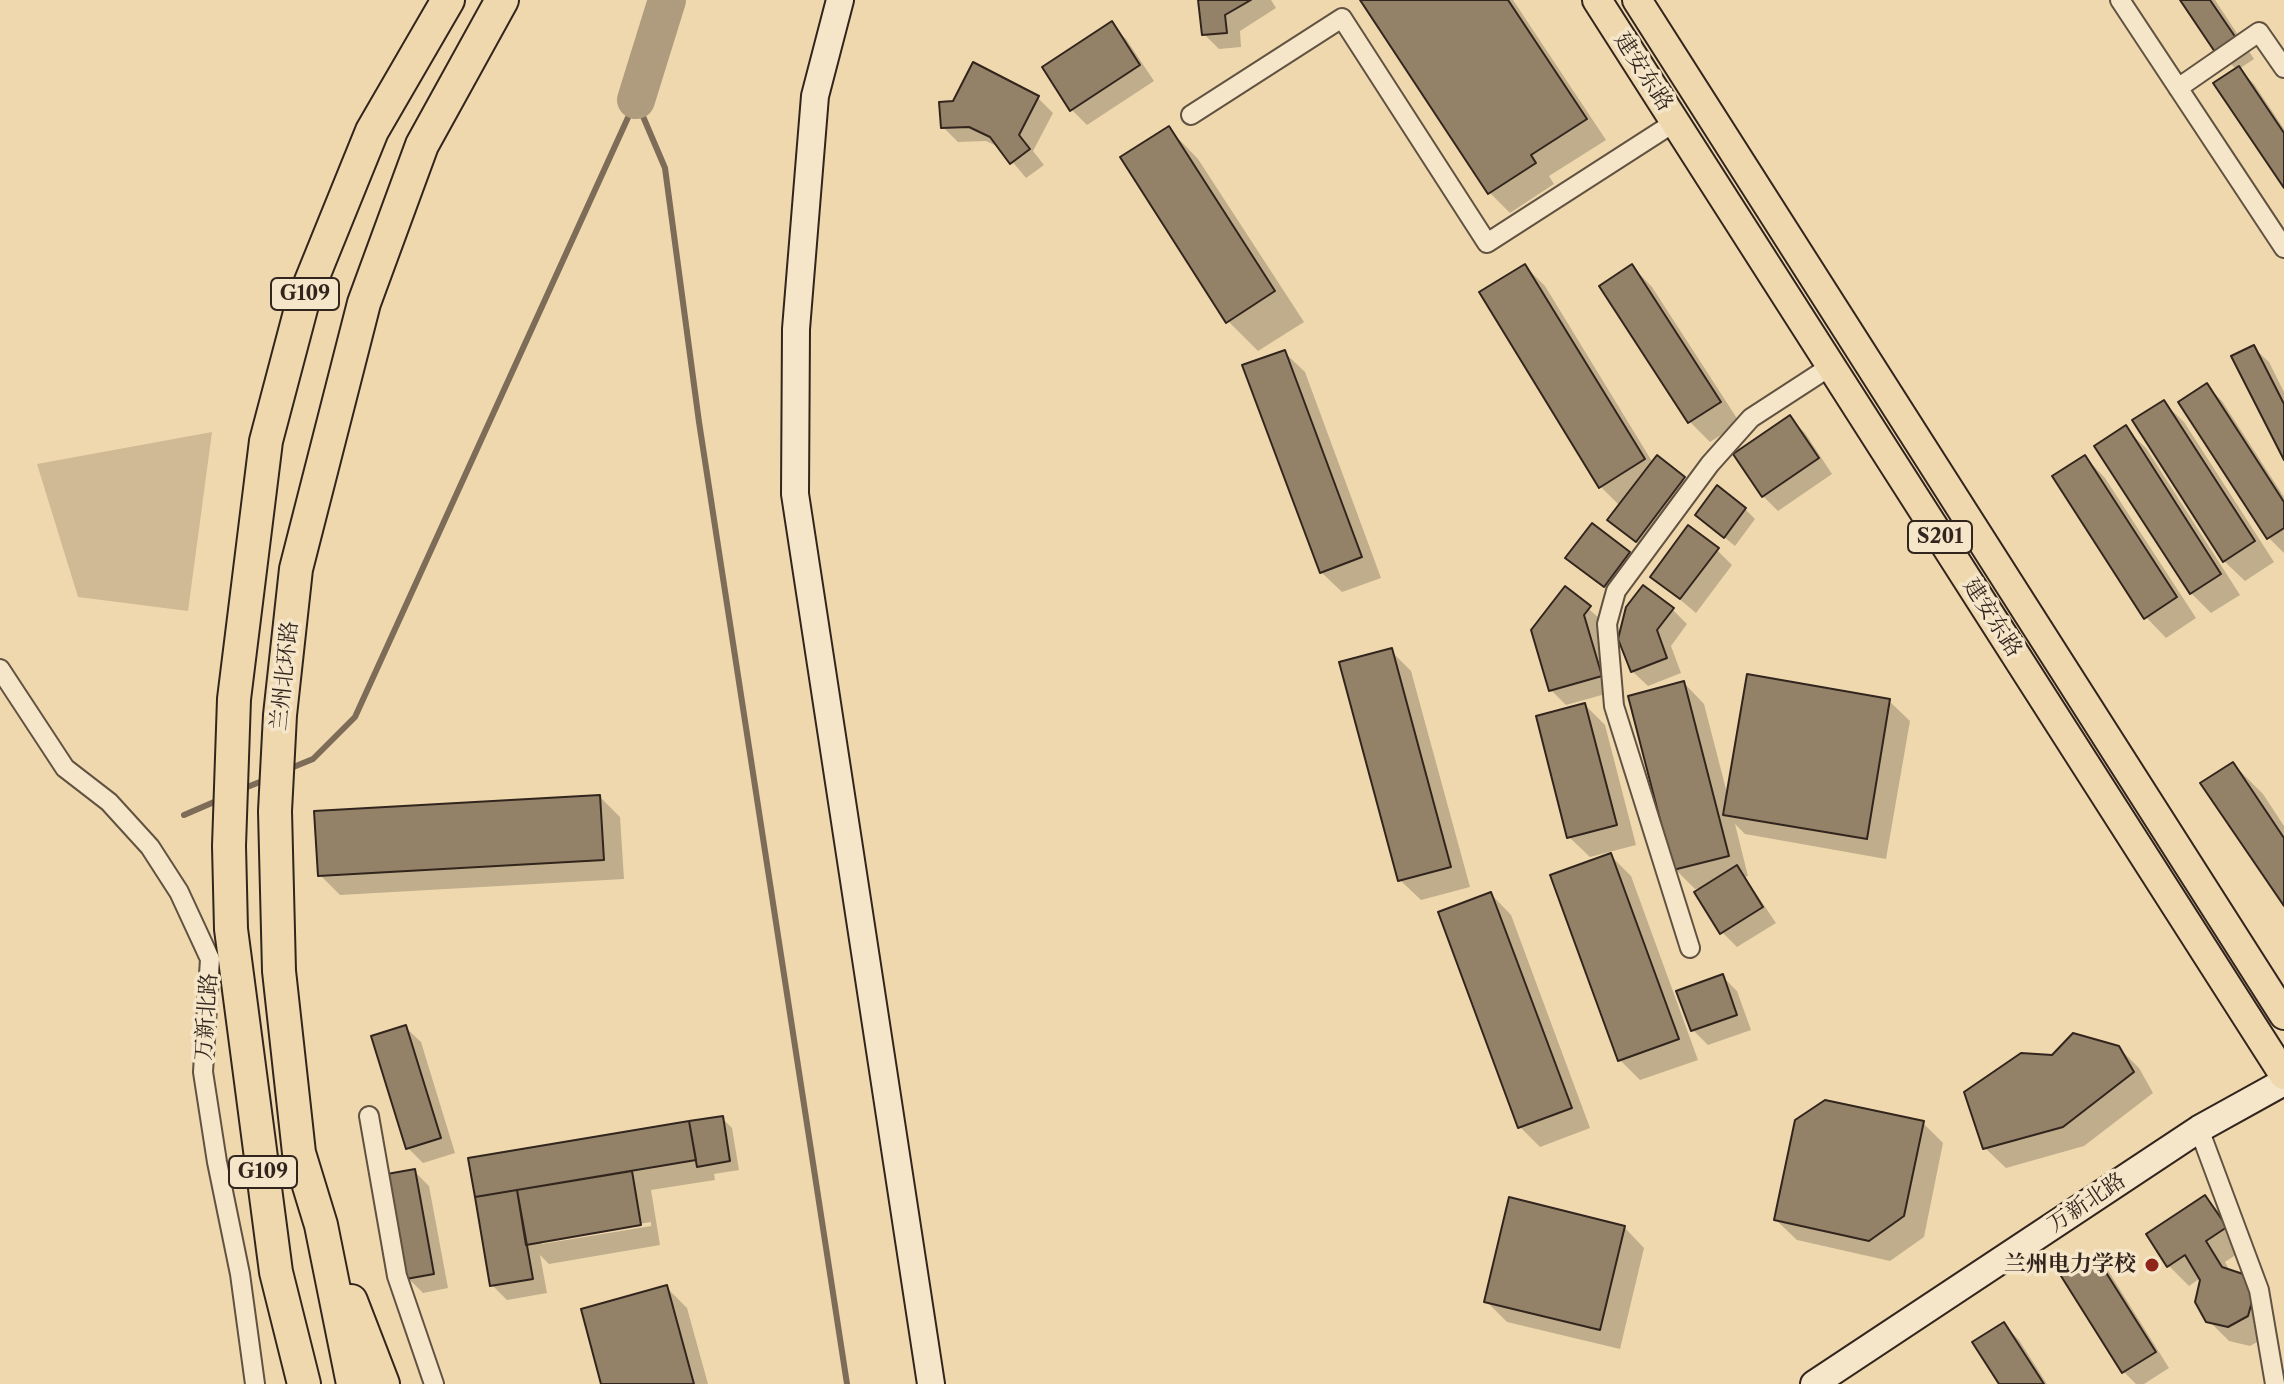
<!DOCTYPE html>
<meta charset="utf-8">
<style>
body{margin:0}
canvas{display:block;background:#efd8ae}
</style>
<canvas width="2284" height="1384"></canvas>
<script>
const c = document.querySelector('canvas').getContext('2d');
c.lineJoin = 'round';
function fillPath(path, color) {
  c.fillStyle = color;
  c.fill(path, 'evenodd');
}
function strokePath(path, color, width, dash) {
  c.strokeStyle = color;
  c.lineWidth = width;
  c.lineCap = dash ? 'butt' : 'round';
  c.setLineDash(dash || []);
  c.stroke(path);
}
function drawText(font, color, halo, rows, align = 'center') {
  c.font = font + ' "Libre Caslon Text","Noto Serif SC",serif';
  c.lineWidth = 7;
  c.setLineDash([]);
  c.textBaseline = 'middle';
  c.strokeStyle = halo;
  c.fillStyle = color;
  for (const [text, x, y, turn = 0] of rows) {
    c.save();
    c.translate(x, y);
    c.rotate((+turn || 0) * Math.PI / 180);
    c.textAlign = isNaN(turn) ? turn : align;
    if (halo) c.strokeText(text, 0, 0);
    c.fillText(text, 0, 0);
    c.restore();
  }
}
fillPath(new Path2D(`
 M212 432 188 611 78 597 37 464Z`), '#cfba95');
fillPath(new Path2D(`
 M1201 0H1271L1276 8 1240 31 1241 47 1219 49 1204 34Z
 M1362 0H1513L1606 140 1549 176 1554 184 1510 213 1490 193Z
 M2183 0H2215L2254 59 2239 69 2254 84 2284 129V184L2237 70 2217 50Z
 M1111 24 1126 39 1154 81 1087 125 1072 110Z
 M1038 98 1053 113 1033 151 1044 165 1026 178 1001 148 986 141 958 142 943 127Z
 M1169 129 1198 159 1304 322 1258 351 1228 321Z
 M1525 266 1545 286 1653 463 1657 458 1699 494 1652 556 1610 520 1620 506 1601 487Z
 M1632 266 1652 287 1740 423 1710 442 1690 422 1601 286Z
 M2253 347 2269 362 2284 392V455Z
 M1284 352 1305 372 1381 578 1342 592 1321 572Z
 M2207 386 2222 401 2284 497V553L2269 538 2181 402Z
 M2163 402 2184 422 2274 562 2245 581 2224 561Z
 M1790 418 1805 433 1832 474 1778 511 1763 496Z
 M2125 428 2146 448 2240 595 2211 613 2191 593Z
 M2085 457 2105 478 2196 618 2166 638 2146 617Z
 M1745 509 1755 519 1735 546 1697 515Z
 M1592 525 1644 569 1620 601 1568 557Z
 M1717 550 1732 565 1696 613 1652 576Z
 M1565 589 1605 623 1598 631 1616 691 1566 705 1551 690Z
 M1672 609 1687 624 1671 646 1681 673 1648 686 1632 671 1620 639Z
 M1391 651 1411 671 1470 887 1421 900 1400 880Z
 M1684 683 1704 704 1728 797 1889 701 1910 721 1886 859 1745 834 1735 824 1748 876 1745 877 1776 923 1737 947 1722 932 1704 887 1695 889 1675 869Z
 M1585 705 1605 725 1636 845 1590 857 1569 837Z
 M2233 764 2263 794 2284 826V903Z
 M600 797 620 817 624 879 340 895 320 875Z
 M1610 855 1631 876 1698 1060 1640 1080 1620 1060Z
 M1491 894 1511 915 1590 1128 1540 1147 1520 1127Z
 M1722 976 1737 991 1751 1030 1708 1045 1693 1030Z
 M405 1027 421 1042 455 1153 423 1163 408 1148Z
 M2118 1047 2139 1068 2153 1093 2084 1146 2006 1168 1985 1148 2052 1058Z
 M722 1118 732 1128 739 1170 714 1174 715 1180 651 1190 660 1245 549 1264 540 1255 547 1293 507 1300 492 1285 470 1160ZM651 1222V1226L542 1244V1240Z
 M1923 1123 1943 1143 1924 1237 1890 1261 1797 1240 1776 1220Z
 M414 1171 429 1186 448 1288 423 1293 408 1278Z
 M2205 1197 2225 1218 2246 1248 2225 1262 2231 1273 2263 1297 2273 1316 2268 1336 2250 1346 2229 1341 2208 1320 2202 1277 2189 1286 2169 1266Z
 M1624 1227 1644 1248 1620 1349 1507 1322 1486 1301Z
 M2094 1257 2109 1272 2169 1368 2144 1384H2136L2124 1372 2063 1277Z
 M667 1288 687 1308 708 1384H603Z
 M2003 1324 2019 1340 2047 1384H2001Z`), '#0003');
strokePath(new Path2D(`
 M636 100 665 168 699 422 847 1384
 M286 770 313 759 355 717 636 100
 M242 789 265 780
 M184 815 221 799`), '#7d6c57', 6);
strokePath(new Path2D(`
 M636 100 667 0`), '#af9b7d', 38);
const building = new Path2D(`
 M1198 0H1251L1225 15 1227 33 1202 35Z
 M1360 0H1508L1587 119 1531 155 1536 163 1488 194Z
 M2180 0H2210L2236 38 2215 52Z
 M1112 21 1140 65 1070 111 1042 67Z
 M973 62 1039 96 1019 135 1030 149 1010 164 990 137 969 127 941 128 939 102 953 101Z
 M2239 66 2284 133V188L2213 83Z
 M1169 126 1275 291 1226 323 1120 157Z
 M1525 264 1645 459 1599 488 1479 292Z
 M1632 264 1721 402 1688 423 1599 286Z
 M2254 345 2284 404V460L2231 356Z
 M1285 350 1362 557 1320 573 1242 365Z
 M2207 383 2284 502V528L2267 539 2178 402Z
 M2164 400 2255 541 2223 562 2132 420Z
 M1790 415 1819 458 1762 497 1733 454Z
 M2126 425 2221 574 2190 594 2094 446Z
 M1657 455 1685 477 1636 542 1607 520Z
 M2085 455 2177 597 2144 619 2052 476Z
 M1717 485 1746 508 1724 538 1695 515Z
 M1592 523 1630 552 1604 587 1565 558Z
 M1688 525 1719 548 1680 599 1650 577Z
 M1643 585 1674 608 1657 630 1667 658 1631 672 1618 639 1626 607Z
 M1565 586 1591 606 1584 615 1602 676 1549 691 1531 630Z
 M1392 648 1451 867 1398 881 1339 662Z
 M1747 674 1890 699 1867 839 1723 815Z
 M1684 681 1729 856 1673 870 1628 696Z
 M1585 703 1617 825 1567 838 1536 716Z
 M2233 762 2284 838V906L2200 783Z
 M600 795 604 860 318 876 314 811Z
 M1611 853 1679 1039 1618 1061 1550 875Z
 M1737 865 1763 907 1720 934 1694 892Z
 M1491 892 1572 1108 1518 1128 1438 912Z
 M1723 974 1737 1015 1691 1031 1676 991Z
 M406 1025 441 1138 406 1149 371 1036Z
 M2073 1033 2119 1046 2134 1072 2063 1127 1983 1149 1964 1092 2021 1053 2052 1055Z
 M1825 1100 1924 1121 1904 1216 1869 1241 1774 1220 1795 1120Z
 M723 1116 730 1161 697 1167 689 1121Z
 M689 1121 696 1160 475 1197 468 1158Z
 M415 1169 434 1274 406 1279 387 1174Z
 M632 1171 641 1225 526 1245 517 1190Z
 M517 1190 533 1279 490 1286 475 1197Z
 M2205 1195 2227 1227 2206 1241 2222 1267 2243 1274 2254 1294 2248 1316 2228 1327 2206 1322 2195 1302 2200 1280 2185 1255 2167 1267 2146 1234Z
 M1509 1197 1625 1226 1600 1330 1484 1302Z
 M2095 1255 2156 1352 2122 1373 2061 1276Z
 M667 1285 694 1384H601L581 1309Z
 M2004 1322 2044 1384H1999L1972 1342Z`);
fillPath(building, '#948268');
strokePath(building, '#32251d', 2);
const street = new Path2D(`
 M2120 0 2284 248
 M2178 88 2259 32 2284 68
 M1191 115 1342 18 1487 243 1675 122
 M0 669 65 768 109 802 150 847 179 892 210 959 203 1072 217 1162 240 1274 255 1384
 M1690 948 1614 706 1607 624 1616 591 1710 464 1751 418 1831 366
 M369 1116 397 1276 434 1384
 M2199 1129 2259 1290 2275 1384`);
const secondary = new Path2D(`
 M840 0 815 96 796 329 795 494 931 1384
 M1814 1384 2199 1129 2284 1082`);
const primary = new Path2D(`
 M1597 0 2284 1075
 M1637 0 2284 1015`);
const highway = new Path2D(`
 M351 1301 383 1384
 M304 1384 276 1272 231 929 229 846 234 699 266 441 303 301 372 131 448 0
 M353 1384 321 1225 299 1153 279 971 275 811 280 715 296 569 364 303 422 145 502 0`);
strokePath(street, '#615241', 22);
strokePath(secondary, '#32251d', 30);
strokePath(primary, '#32251d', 32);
strokePath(highway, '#32251d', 36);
strokePath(street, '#f5e6ca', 18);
strokePath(secondary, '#f5e6ca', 26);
strokePath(primary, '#efd8ae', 28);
strokePath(highway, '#efd8ae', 32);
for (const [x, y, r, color] of [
 [2152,1265,8,"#8f2418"]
]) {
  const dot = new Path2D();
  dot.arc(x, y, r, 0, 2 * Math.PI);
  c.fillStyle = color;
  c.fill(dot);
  strokePath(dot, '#f5e6ca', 3);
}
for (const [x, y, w] of [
 [305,294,68],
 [1940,537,64],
 [263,1172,68]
]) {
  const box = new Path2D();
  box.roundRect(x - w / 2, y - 16, w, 32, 6);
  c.fillStyle = '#f5e6ca';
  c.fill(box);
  strokePath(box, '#32251d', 2);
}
drawText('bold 20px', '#32251d', null, [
 ["G109",305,294],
 ["S201",1940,537],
 ["G109",263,1172]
]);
drawText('22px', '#32251d', '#f5e6ca', [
 ["建安东路",1643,72,57],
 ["建安东路",1992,618,57],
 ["兰州北环路",285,676,-84],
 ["万新北路",207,1017,-86],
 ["万新北路",2087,1203,-34]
]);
drawText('bold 22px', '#32251d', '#f5e6ca', [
 ["兰州电力学校",2136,1265]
], 'right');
</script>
